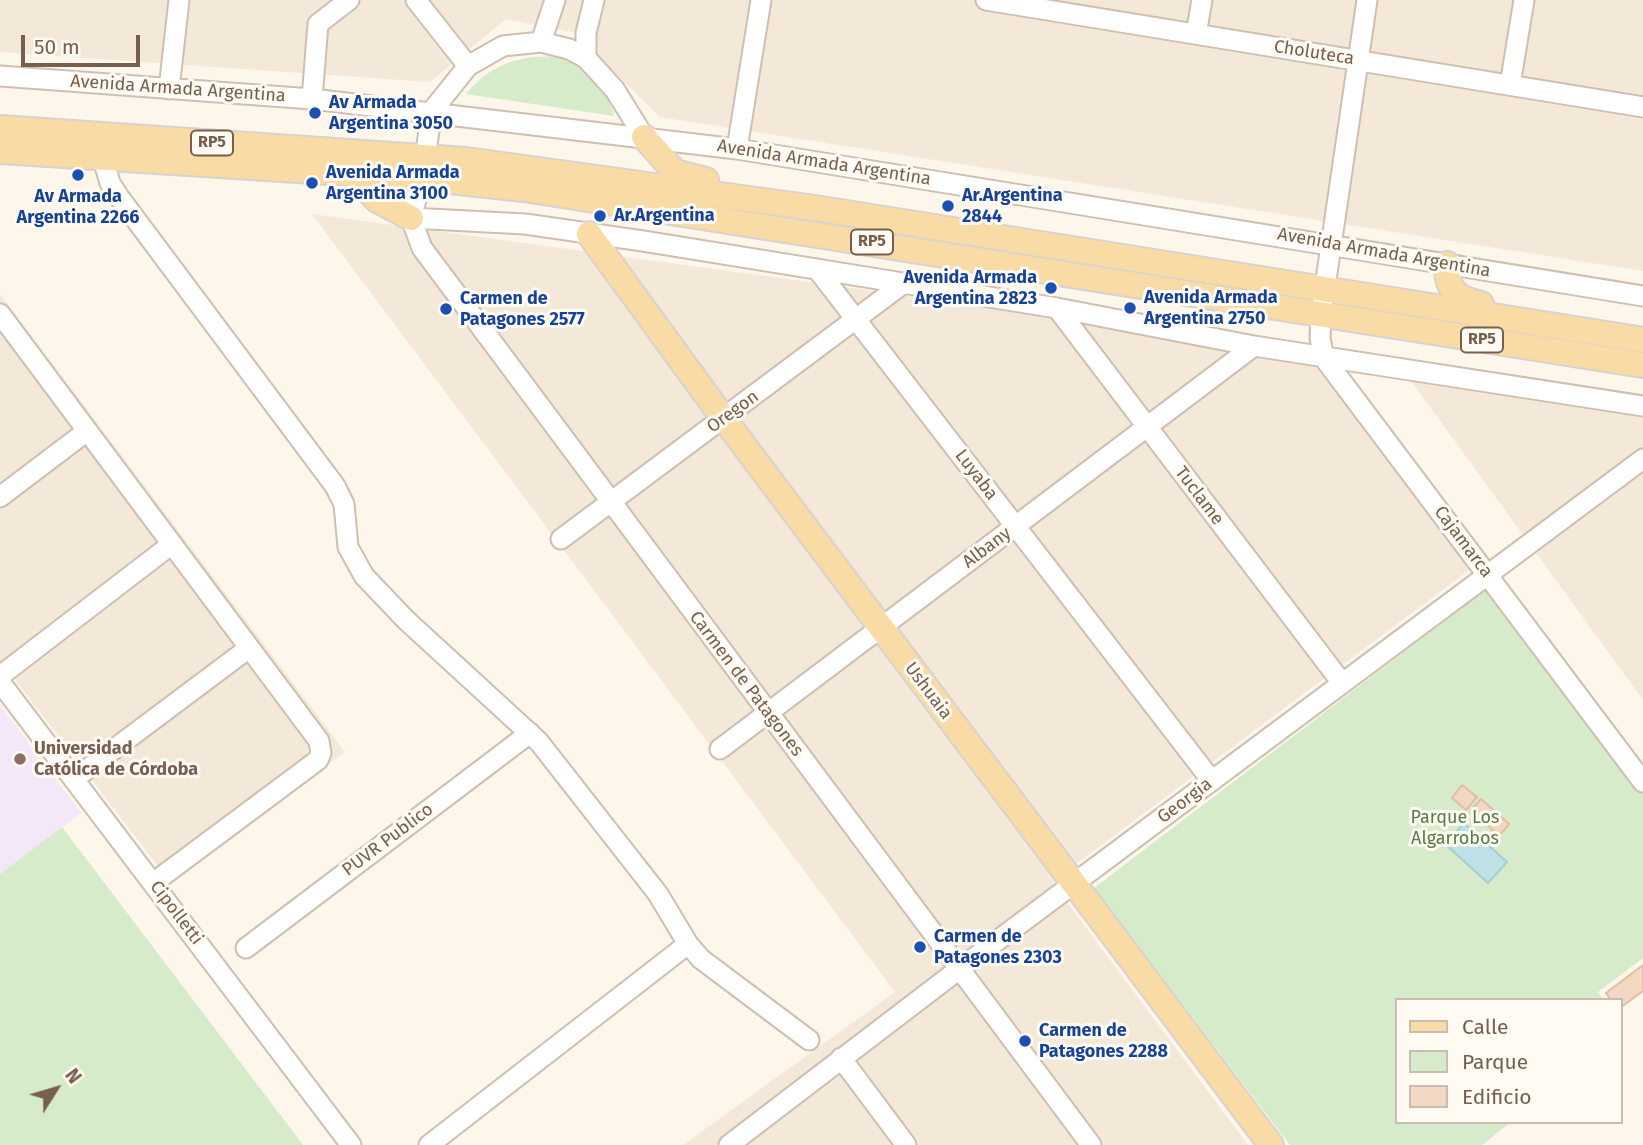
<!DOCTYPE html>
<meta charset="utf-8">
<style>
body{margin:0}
#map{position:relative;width:1643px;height:1145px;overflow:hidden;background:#fcf6eb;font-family:"Fira Sans",sans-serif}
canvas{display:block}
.legend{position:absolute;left:1395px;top:998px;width:228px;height:126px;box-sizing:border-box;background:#fffaf2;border:2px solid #c9bcb0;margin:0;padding:9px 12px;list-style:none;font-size:21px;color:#785e4d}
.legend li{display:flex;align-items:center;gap:14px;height:35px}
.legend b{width:35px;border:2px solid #c9bcb0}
.north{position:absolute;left:21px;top:1054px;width:70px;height:70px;-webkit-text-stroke:5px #fffaf2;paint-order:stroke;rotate:53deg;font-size:19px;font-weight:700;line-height:28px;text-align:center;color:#785e4d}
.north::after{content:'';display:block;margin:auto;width:24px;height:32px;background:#785e4d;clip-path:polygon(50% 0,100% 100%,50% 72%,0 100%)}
.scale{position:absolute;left:21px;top:35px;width:119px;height:32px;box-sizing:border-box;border:4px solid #785e4d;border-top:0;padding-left:9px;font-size:21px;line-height:24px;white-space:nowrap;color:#785e4d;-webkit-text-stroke:5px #fffaf2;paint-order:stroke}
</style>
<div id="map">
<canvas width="1643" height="1145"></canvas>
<ul class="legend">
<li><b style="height:9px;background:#f9dca5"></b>Calle</li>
<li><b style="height:19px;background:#d6ebc9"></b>Parque</li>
<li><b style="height:19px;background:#f2d7c3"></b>Edificio</li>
</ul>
<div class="north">N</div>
<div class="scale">50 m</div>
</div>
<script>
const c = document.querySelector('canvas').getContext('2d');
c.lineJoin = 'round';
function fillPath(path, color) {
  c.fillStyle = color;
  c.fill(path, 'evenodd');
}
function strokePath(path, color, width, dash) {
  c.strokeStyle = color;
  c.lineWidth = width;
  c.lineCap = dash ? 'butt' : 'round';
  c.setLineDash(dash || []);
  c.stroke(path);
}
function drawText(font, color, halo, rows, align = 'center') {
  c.font = font + ' "Fira Sans",sans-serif';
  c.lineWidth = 6;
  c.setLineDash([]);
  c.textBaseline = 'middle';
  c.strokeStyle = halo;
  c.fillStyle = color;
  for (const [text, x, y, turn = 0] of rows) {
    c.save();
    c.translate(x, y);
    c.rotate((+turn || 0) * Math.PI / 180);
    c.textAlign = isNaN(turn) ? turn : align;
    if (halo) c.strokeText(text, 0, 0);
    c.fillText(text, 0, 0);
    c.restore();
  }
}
fillPath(new Path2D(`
 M0 0H1643V271L660 117 573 32 506 19 430 82 0 52Z
 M312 214 1306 350 1472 568 1052 882 1248 1145H683L895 992Z
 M0 294 345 752 170 882 0 660Z
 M1409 378 1643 413V700Z`), '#f4e9d9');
fillPath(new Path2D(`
 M0 705 81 813 0 874Z`), '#f3e7f9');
fillPath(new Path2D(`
 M534 57C543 57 558 55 567 59 591 68 609 93 614 116L466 94C486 71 503 61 534 57Z
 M1488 588 1643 792V958L1598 992 1603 1000H1396V1122H1511L1482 1145H1290L1094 888Z
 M62 827 303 1145H0V874Z`), '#d6ebc9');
const water = new Path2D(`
 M1464 823 1507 862 1488 883 1445 844Z`);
fillPath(water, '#bfe0e7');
strokePath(water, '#a5cfd8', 2);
const building = new Path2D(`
 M1462 785 1477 797 1466 810 1452 798Z
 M1481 799 1509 824 1499 836 1471 810Z
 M1643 965V991L1620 1008V1000H1611L1606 993Z`);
fillPath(building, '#f2d7c3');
strokePath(building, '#e4bea3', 2);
const minor = new Path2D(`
 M416 0 468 66
 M986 0 1643 107
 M1367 0 1321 314 1320 338 1324 358 1643 782
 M1196 34 1202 0
 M541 42 555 0
 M586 58V33L594 0
 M0 76 312 99 737 149 1643 296
 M1510 85 1524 0
 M169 89 179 0
 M312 99 318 24 349 0
 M737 149 761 0
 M103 159 110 183 119 197 335 486 344 504 348 547 364 576 406 620 539 742 658 894 688 944 701 959 809 1040
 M411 218 525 224 643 241 1057 308 1254 346 1643 406
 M411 218 422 248 1091 1145
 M411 218 422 178 432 111 468 66 503 46 541 42 569 49 586 58 615 90 644 137
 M817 269 1212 781
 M1057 308 1342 683
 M0 314 319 741 321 753 318 760 153 883
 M0 497 87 431
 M561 539 904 283
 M0 676 172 544
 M0 682 351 1145
 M720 749 1254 346
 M74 779 249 648
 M246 948 530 733
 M841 1058 906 1145
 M429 1145 688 944
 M729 1145 958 970 1643 459`);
const major = new Path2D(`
 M0 128 466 160 815 208 1643 340
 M644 137 675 172 706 180
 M0 151 422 178 524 189 1643 365
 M355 175 377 200 411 218
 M589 234 724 419 1271 1145
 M1447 264C1446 291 1458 299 1481 304`);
strokePath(minor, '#cfbfb0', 23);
strokePath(major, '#d9d2cd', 28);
strokePath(minor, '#fff', 19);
strokePath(major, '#f9dca5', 24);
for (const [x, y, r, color] of [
 [315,113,7,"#1a4fb4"],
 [78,175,7,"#1a4fb4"],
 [312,183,7,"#1a4fb4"],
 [948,206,7,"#1a4fb4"],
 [600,216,7,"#1a4fb4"],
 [1051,288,7,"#1a4fb4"],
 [1130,308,7,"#1a4fb4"],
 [446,309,7,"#1a4fb4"],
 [20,759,7,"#8d6e63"],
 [920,947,7,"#1a4fb4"],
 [1025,1041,7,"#1a4fb4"]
]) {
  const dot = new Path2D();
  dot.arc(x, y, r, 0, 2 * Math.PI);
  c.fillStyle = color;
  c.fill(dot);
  strokePath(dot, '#fffaf2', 2.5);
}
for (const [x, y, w] of [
 [212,143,42],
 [872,242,42],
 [1482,340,42]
]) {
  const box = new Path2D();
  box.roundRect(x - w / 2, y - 12.5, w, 25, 5);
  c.fillStyle = '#fffaf2';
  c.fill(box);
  strokePath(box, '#785e4d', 2);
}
drawText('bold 16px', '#785e4d', null, [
 ["RP5",212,143],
 ["RP5",872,242],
 ["RP5",1482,340]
]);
drawText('18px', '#785e4d', '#fffaf2', [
 ["Choluteca",1314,53,9],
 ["Avenida Armada Argentina",178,89,4],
 ["Avenida Armada Argentina",824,163,9],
 ["Avenida Armada Argentina",1384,253,10],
 ["Oregon",733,412,-36],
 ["Luyaba",976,475,53],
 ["Tuclame",1199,496,53],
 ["Cajamarca",1463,542,53],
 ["Albany",987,548,-37],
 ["Carmen de Patagones",746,684,53],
 ["Ushuaia",928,691,53],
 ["Georgia",1185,801,-37],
 ["PUVR Publico",388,840,-37],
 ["Cipolletti",176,913,53]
]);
drawText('bold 18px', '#164399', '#fffaf2', [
 ["Av Armada",329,103],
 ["Argentina 3050",329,124],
 ["Avenida Armada",326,173],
 ["Argentina 3100",326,194],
 ["Ar.Argentina",962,196],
 ["2844",962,217],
 ["Av Armada",78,197,"center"],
 ["Argentina 2266",78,218,"center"],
 ["Ar.Argentina",614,216],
 ["Avenida Armada",1037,278,"right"],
 ["Argentina 2823",1037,299,"right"],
 ["Avenida Armada",1144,298],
 ["Argentina 2750",1144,319],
 ["Carmen de",460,299],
 ["Patagones 2577",460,320],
 ["Carmen de",934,937],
 ["Patagones 2303",934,958],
 ["Carmen de",1039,1031],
 ["Patagones 2288",1039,1052]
], 'left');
drawText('bold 18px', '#785e54', '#fffaf2', [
 ["Universidad",34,749],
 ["Católica de Córdoba",34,770]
], 'left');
drawText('18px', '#547e45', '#fffaf2', [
 ["Parque Los",1455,818],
 ["Algarrobos",1455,839]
]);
</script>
